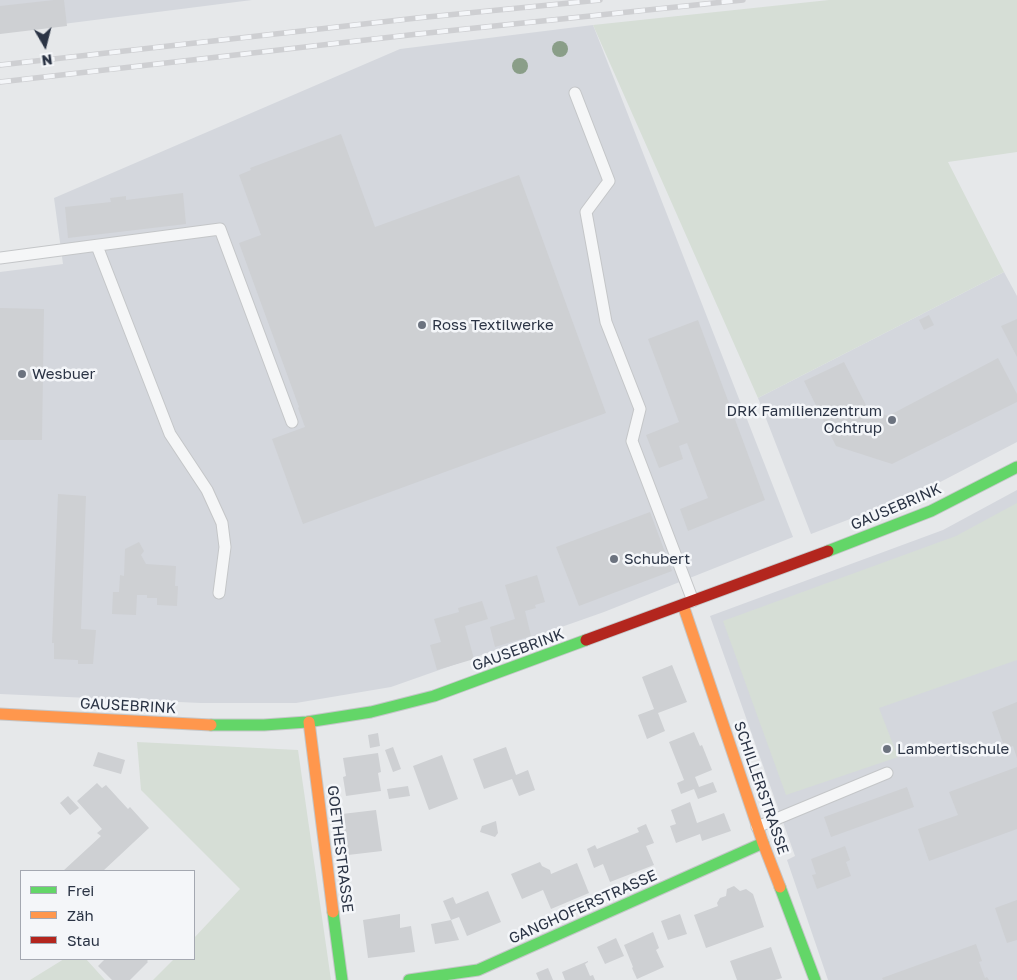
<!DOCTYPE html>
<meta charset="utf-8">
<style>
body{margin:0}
#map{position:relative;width:1017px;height:980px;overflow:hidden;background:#e6e8ea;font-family:"Golos Text",sans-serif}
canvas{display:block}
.legend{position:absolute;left:20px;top:870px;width:175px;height:90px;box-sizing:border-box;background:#f4f6f9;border:1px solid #a4a8b1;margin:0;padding:6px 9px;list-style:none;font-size:15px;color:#2b3445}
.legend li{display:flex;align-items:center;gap:10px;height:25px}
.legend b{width:25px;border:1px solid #a4a8b1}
.north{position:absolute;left:20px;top:20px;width:50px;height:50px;-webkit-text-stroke:4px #f4f6f9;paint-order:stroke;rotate:172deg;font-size:14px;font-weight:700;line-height:20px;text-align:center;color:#2b3445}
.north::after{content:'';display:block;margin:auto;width:18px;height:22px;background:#2b3445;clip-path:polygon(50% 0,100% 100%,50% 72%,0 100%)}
</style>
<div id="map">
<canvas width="1017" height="980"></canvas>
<ul class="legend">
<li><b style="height:6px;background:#63d668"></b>Frei</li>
<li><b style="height:6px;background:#ff974d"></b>Zäh</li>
<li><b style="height:6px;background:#b3261e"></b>Stau</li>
</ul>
<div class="north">N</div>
</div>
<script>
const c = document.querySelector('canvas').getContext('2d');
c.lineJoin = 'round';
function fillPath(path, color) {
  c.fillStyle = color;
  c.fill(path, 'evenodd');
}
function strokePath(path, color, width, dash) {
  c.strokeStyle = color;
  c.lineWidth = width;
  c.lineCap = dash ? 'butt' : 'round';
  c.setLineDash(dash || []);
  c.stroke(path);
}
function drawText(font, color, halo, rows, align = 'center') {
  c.font = font + ' "Golos Text",sans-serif';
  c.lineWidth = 5;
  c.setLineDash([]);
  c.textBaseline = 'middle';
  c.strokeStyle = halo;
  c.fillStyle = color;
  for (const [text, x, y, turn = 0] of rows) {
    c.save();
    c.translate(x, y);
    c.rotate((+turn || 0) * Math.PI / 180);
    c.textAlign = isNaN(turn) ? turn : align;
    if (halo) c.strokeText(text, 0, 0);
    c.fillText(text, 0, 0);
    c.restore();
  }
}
fillPath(new Path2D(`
 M0 0H252L0 32Z
 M593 25 793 537 604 612 391 687 296 703H201L0 694V272L63 264 54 198 400 49Z
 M1004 272 1017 296V442L923 491 811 534 758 398Z
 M1017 490V980H828L787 860 795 856 710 616 943 530Z`), '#d4d7dd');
fillPath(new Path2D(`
 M829 0H1017V152L948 162 1004 272 758 398 593 25Z
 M1017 503V660L879 708 898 757 786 795 723 621 956 536Z
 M137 742 298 750 331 980H153L174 959H194V938L240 889 141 790Z
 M64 959H86L105 980H30Z`), '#d6ded6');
fillPath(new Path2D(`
 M54 0H64L67 26 0 34V6Z
 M341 134 375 227 519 175 606 413 303 524 272 439 305 427 298 408 299 407 239 243 261 235 239 175 251 170 250 168Z
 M183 193 186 224 68 238 65 207 111 202 110 198 126 196V200Z
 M0 308 44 309 42 440H0Z
 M929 315 934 325 924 330 919 320Z
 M1017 319V357L1001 326Z
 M698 320 765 500 688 531 680 509 708 498 687 443 679 446 683 459 659 468 646 435 679 422 648 339Z
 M998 358 1017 394V402L892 464 836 446 804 381 844 362 868 409 888 416Z
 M58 494 86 496 81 629 96 630 93 664H78V660L54 659V643H52Z
 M650 512 672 571 579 606 556 547Z
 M139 542 144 551 141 555 146 564 176 566 175 586H178L177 606 157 605V598H147V595H137L136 615 112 614 113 592H119L120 575 124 576 125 549Z
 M537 575 545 602 535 605 536 608 525 611 531 636 495 647 490 627 515 619 505 585Z
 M482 601 488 619 465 626 474 659 437 670 430 645 441 642 434 619 459 612 458 608Z
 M672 665 687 702 658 713 665 731 647 739 638 715 654 709 642 677Z
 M1017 702V758L1013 746 1005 749 992 712Z
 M694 732 700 746 702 745 712 770 695 777 699 787 713 782 717 792 698 799 694 789 681 794 677 783 684 780 669 742Z
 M378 733 380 746 370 748 368 735Z
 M393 747 401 769 393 772 385 750Z
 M506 747 516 775 528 770 535 790 519 796 512 779 484 789 473 759Z
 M98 752 125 760 121 774 93 766Z
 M378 753 381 772 378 773 381 791 346 796 343 777 346 776 343 758Z
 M442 755 458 799 429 810 413 766Z
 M1017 767V829L929 861 918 829 958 815 949 792Z
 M97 783 102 788 106 785 128 809 130 807 149 828 103 871H63L101 836 97 833 102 829 77 801Z
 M408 786 410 796 389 799 387 789Z
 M907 787 914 807 831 837 824 817Z
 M68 796 79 808 70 815 60 803Z
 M690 802 697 823 724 813 731 831 702 841 700 834 676 843 670 826 676 824 671 810Z
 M376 810 382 851 348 855 342 814Z
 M496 821 498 833 495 837 480 832 482 826Z
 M646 824 654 843 646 846 654 865 610 882 603 864 594 868 587 849 595 845 597 849 639 832 637 828Z
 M845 846 850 860 846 862 851 876 817 889 812 875 816 874 811 859Z
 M540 862 542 866 550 870 551 874 577 863 589 893 551 909 543 890 522 899 511 874Z
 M734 886 740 891 746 889 753 894 764 927 706 948 694 915 718 906 717 903 720 898 726 896 727 889Z
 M488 891 501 922 467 936 459 917 451 920 459 940 435 944 431 924 451 920 443 901 453 897 456 904Z
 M1017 900V940L1007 943 995 908Z
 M400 914V928L411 926 415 952 368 958 363 920Z
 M680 914 687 934 668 940 661 921Z
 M653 932 659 948 656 950 664 967 637 979 632 968 633 967 624 945Z
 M616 938 624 956 605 964 597 947Z
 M976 944 982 961 979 962 985 978 987 977 989 980H883L882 978Z
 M771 947 782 978 775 980H737L730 961Z
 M105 959H149L147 961 148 962 130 980H112L98 966Z
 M588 961V962L585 964 590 976 593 975 595 980H565L562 972Z
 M548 968 553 980H539L536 973Z`), '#ced0d3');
const lane = new Path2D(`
 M575 93 609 181 586 212 606 322 640 409 632 441 693 601
 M97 246 170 434 207 490 222 523 225 547 219 593
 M0 258 220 229 292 422
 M757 827 887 773`);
const fast = new Path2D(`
 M828 551 931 511 1017 467
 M211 725H264L307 722 371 712 434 696 586 640
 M780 887 815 980
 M333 912 342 980
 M409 980 478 970 763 843`);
const slow = new Path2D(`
 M683 605 763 843 780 887
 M0 714 211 725
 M309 722 333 912`);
const jam = new Path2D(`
 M586 640 828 551`);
strokePath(lane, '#c4c6c8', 13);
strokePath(fast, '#c4c6c8', 13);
strokePath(slow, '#c4c6c8', 13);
strokePath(jam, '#c4c6c8', 13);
strokePath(lane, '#f5f6f7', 11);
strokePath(fast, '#63d668', 11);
strokePath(slow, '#ff974d', 11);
strokePath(jam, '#b3261e', 11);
const rail = new Path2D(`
 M0 65 417 18 600 0
 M0 82 418 34 743 0`);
strokePath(rail, '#cecfd2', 5.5);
strokePath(rail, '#f4f6f9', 4, [11]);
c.fillStyle = '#8a9e88';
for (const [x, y] of [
 [560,49],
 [520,66]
]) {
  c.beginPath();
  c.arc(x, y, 8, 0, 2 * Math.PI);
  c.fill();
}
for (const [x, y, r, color] of [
 [422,325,5,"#6c737f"],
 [22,374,5,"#6c737f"],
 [892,420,5,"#6c737f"],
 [614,559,5,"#6c737f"],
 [887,749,5,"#6c737f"]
]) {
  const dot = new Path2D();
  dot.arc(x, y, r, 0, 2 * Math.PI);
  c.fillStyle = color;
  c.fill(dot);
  strokePath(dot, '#f4f6f9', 2);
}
drawText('15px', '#2b3445', '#f4f6f9', [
 ["Ross Textilwerke",432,325],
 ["Wesbuer",32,374],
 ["DRK Familienzentrum",882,411,"right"],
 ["Ochtrup",882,428,"right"],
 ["Schubert",624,559],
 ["Lambertischule",897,749]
], 'left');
drawText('15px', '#2b3445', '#f4f6f9', [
 ["GAUSEBRINK",896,507,-23],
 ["GAUSEBRINK",518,650,-20],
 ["GAUSEBRINK",128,706,3],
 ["SCHILLERSTRASSE",761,788,71],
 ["GOETHESTRASSE",340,849,83],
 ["GANGHOFERSTRASSE",583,907,-24]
]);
</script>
